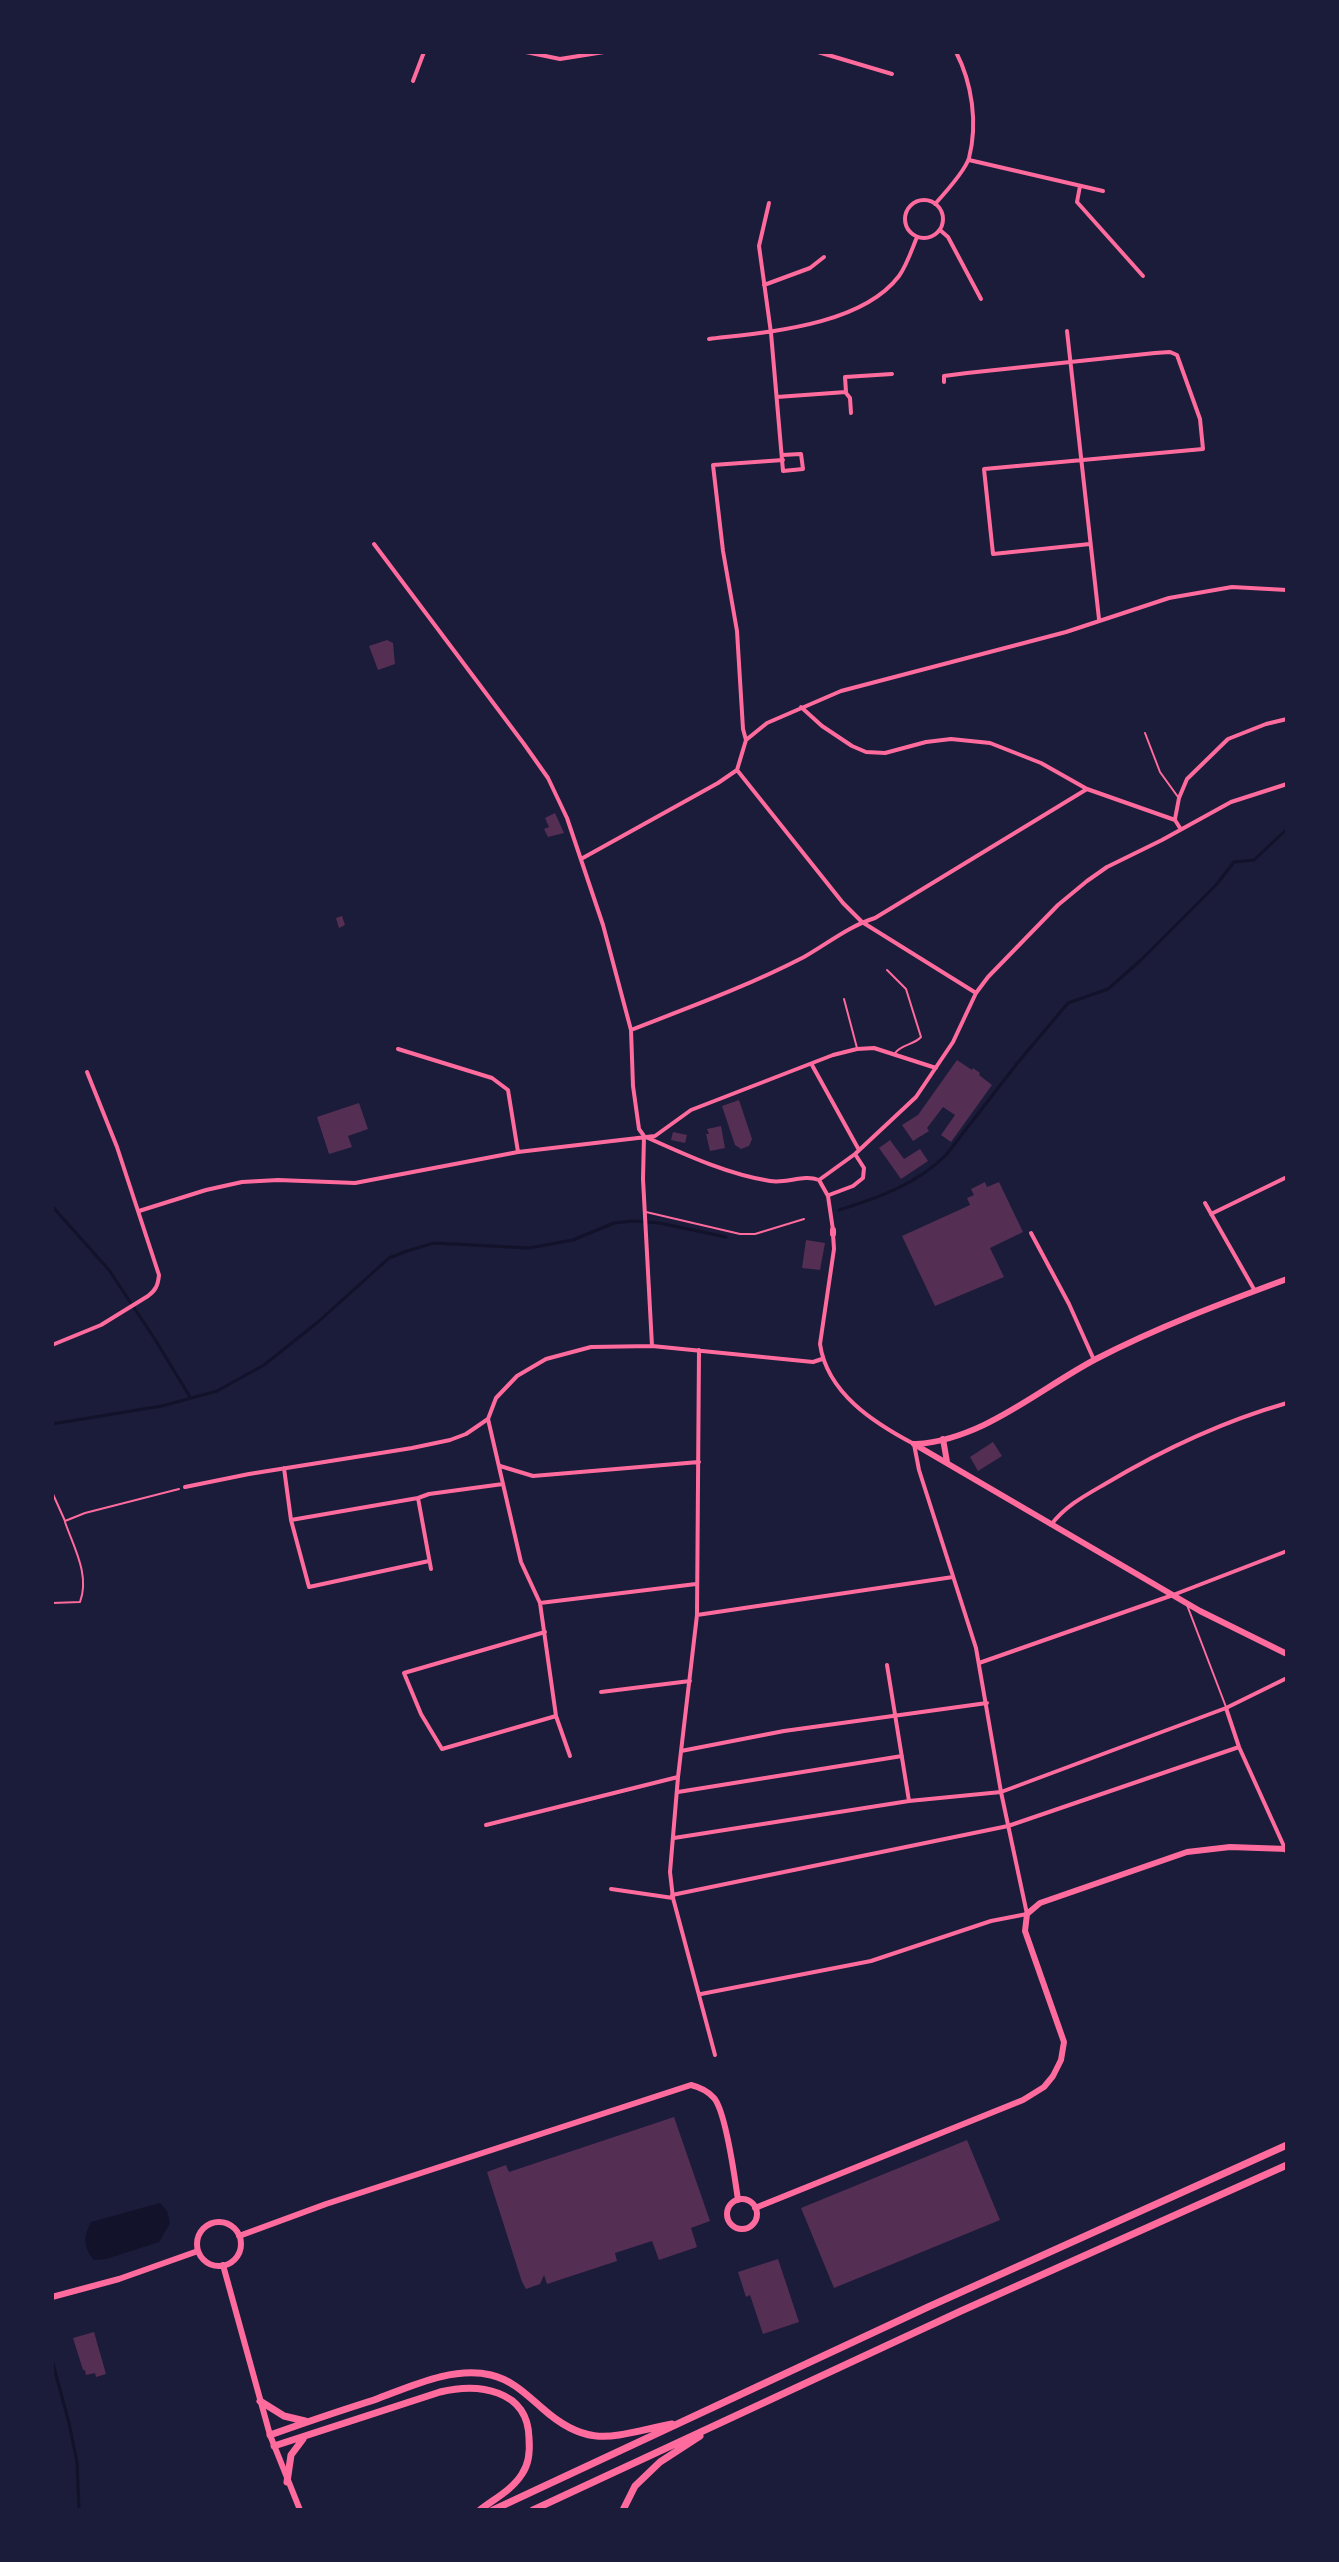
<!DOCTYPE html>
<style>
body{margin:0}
#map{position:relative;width:1339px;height:2562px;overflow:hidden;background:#1b1b3a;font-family:Inter,sans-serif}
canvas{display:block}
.frame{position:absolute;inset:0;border:54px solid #1b1b3a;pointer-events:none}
</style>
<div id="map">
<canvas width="1339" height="2562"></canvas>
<div class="frame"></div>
</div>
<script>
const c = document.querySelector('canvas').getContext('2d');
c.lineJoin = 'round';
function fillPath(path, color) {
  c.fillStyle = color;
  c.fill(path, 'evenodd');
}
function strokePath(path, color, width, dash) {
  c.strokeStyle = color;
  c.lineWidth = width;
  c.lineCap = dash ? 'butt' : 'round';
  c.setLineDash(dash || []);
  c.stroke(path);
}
fillPath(new Path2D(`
 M160 2203 167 2211 170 2223 159 2242 106 2259 94 2260C83 2247 83 2237 91 2222Z`), '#12122b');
strokePath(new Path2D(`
 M52 1206 109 1270 156 1341 190 1397
 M839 1210C878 1198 917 1184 946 1155L1019 1061 1068 1003 1108 989 1141 960 1216 885 1234 862 1254 860 1287 829
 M52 1424 162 1406 217 1391 264 1365 318 1322 389 1258 407 1251 434 1243 529 1248 573 1240 614 1223 634 1221 659 1223 726 1237
 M52 2360 69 2423 77 2462 79 2510`), '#12122b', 3);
fillPath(new Path2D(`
 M387 640 393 643 395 664 378 670 369 646Z
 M555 813 564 833 548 837 544 829 549 827 545 818Z
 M342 916 345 925 339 928 336 918Z
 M957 1060 972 1070 973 1068 980 1073 979 1075 992 1085 951 1142 941 1135 955 1115 943 1107 927 1128 929 1131 913 1141 902 1125 918 1115Z
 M739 1100 752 1139 749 1146 741 1149 735 1145 722 1106Z
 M359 1103 368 1129 348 1136 352 1147 329 1154 317 1117Z
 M721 1126 725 1148 710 1151 706 1134H709L707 1129Z
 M673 1132 687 1135 685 1143 671 1140Z
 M890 1140 904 1159 920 1149 928 1161 901 1179 879 1148Z
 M985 1182 987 1187 999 1182 1023 1232 990 1248 1004 1277 935 1306 902 1236 970 1205 967 1198 974 1195 971 1189Z
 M806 1240 825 1243 820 1270 802 1268Z
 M993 1442 1002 1456 978 1471 970 1457Z
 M674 2117 710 2221 691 2228 697 2247 659 2260 652 2241 615 2253 617 2261 547 2284 544 2275 540 2284 526 2289 522 2282 487 2172 506 2165 509 2172Z
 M967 2140 1000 2220 834 2288 801 2208Z
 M778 2259 799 2322 763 2334 750 2295 746 2297 738 2272Z
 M94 2332 106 2374 96 2377 95 2373 86 2375 85 2370H83L73 2338Z`), '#542f53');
strokePath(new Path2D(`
 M52 1492 65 1521 85 1513 179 1489
 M52 1603 80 1602C90 1575 74 1548 65 1522`), '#ff6b9d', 2);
strokePath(new Path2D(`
 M1145 733 1160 772 1178 797
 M887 970 906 989 921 1037C914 1045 902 1044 895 1053
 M844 999 857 1048
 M646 1212 740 1234H755L804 1219
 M1187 1605 1226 1707`), '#ff6b9d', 2);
strokePath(new Path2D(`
 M526 52 560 59 604 52
 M818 52 892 74
 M413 81 424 52
 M969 160 1103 191
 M1080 186 1077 202 1143 276
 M905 219a19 19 0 1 1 38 0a19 19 0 1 1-38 0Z
 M769 203 759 246 771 333 783 471 803 469 801 454 782 455
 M935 204C945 193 965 171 969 158 978 123 972 83 956 52
 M940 230 948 237 981 299
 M764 285 810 268 824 257
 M1067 331 1099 619
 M709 339C767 332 861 326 899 276 907 265 912 249 917 237
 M944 382V376L967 373 1155 353 1170 352 1177 355 1200 419 1203 449 984 469 993 554 1090 544
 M846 393 850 398 851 413
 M777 397 846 392 845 377 892 374
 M374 544 524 744 548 778 567 818 603 925 631 1030 633 1086 639 1129 644 1136 643 1179 652 1346
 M801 707 822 726 852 746 866 752 885 753 926 742 951 739 990 743 1041 763 1087 789 1175 820 1180 828
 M746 740 743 729 737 631 723 551 713 465 783 460
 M737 770 843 903 862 922 976 993
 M1175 819 1179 798 1187 779 1228 739 1266 724 1287 719
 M581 859 718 783 737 770 746 740 767 723 841 691 1066 632 1169 598 1232 587 1287 590
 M631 1030C690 1007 748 986 804 957 827 944 849 926 875 918L1087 789
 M398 1049 492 1078 508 1090 518 1152
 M812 1065 859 1150
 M646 1137C686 1155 727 1174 770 1181 787 1184 803 1174 819 1180L828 1196 833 1230
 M819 1180 855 1154 916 1097 953 1042 976 993 988 977 1058 905 1087 881 1107 867 1162 840 1231 802 1287 784
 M829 1195 853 1186 863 1178 864 1168 855 1154
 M1205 1203 1255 1291
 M139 1211 206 1190 242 1182 278 1180 355 1183 518 1152 655 1136 691 1110 833 1055 857 1049 874 1048 936 1068
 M1211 1214 1287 1177
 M1031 1233 1069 1304 1094 1360
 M52 1345 101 1325 148 1296C156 1290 158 1285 159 1275L117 1147 87 1072
 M699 1350 697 1615 678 1777 670 1872 673 1898 715 2055
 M488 1419 521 1562 540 1603 696 1584
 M500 1466 533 1476 699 1462
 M284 1468 291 1520 309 1587 429 1561
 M185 1487 249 1474 412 1448 450 1440 466 1434 488 1419 496 1398 517 1376 546 1359 591 1347 652 1346 813 1362 822 1359
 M418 1498 431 1569
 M291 1520 418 1498 429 1494 503 1484
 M1051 1525C1065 1506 1086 1495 1105 1484 1162 1450 1224 1421 1287 1403
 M540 1603 556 1716 570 1756
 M697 1615 953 1577
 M545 1632 404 1673 421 1714 442 1749 556 1716
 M979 1663 1173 1595 1287 1551
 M887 1665 909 1801
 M601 1692 690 1681
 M1226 1708 1239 1747 1287 1853
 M681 1751 784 1731 987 1703
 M678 1792 902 1756
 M486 1825 678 1777
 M674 1838 909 1801 1001 1792 1226 1708 1287 1678
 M611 1889 673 1898
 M672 1895 1008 1826 1239 1747
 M701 1994 871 1961 991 1921 1027 1914 1001 1792 976 1648 919 1470 914 1444C874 1423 827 1393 820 1344L834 1249 833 1234`), '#ff6b9d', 4);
strokePath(new Path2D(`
 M833 1230V1234
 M943 1439 947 1462
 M914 1444 1200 1611 1287 1654
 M916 1444C983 1440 1039 1389 1096 1359 1158 1327 1222 1303 1287 1279
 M727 2214a15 15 0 1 1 30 0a15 15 0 1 1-30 0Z
 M755 2208 1023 2100 1044 2087 1053 2076 1061 2060 1064 2042 1025 1931 1027 1914 1040 1903 1187 1852 1230 1847 1287 1849
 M197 2244a22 22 0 1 1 44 0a22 22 0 1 1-44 0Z
 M239 2236 326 2204 691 2085C699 2087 708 2091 714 2098 726 2112 735 2179 738 2200
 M223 2265 270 2435 300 2510
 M52 2297 119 2279 198 2251`), '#ff6b9d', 6);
strokePath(new Path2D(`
 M260 2401 284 2416 305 2421
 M270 2435C304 2423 339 2411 374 2400 410 2387 452 2366 491 2375 512 2380 526 2394 542 2408 590 2451 615 2435 672 2424
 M274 2446 440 2392C478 2383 528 2389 529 2438 530 2450 529 2464 522 2474 512 2490 494 2499 480 2510
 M287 2482 291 2455 303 2439
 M493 2510 928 2307 1287 2145
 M533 2510 961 2311 1287 2165
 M623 2510 635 2486 660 2462 700 2436`), '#ff6b9d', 7);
</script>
